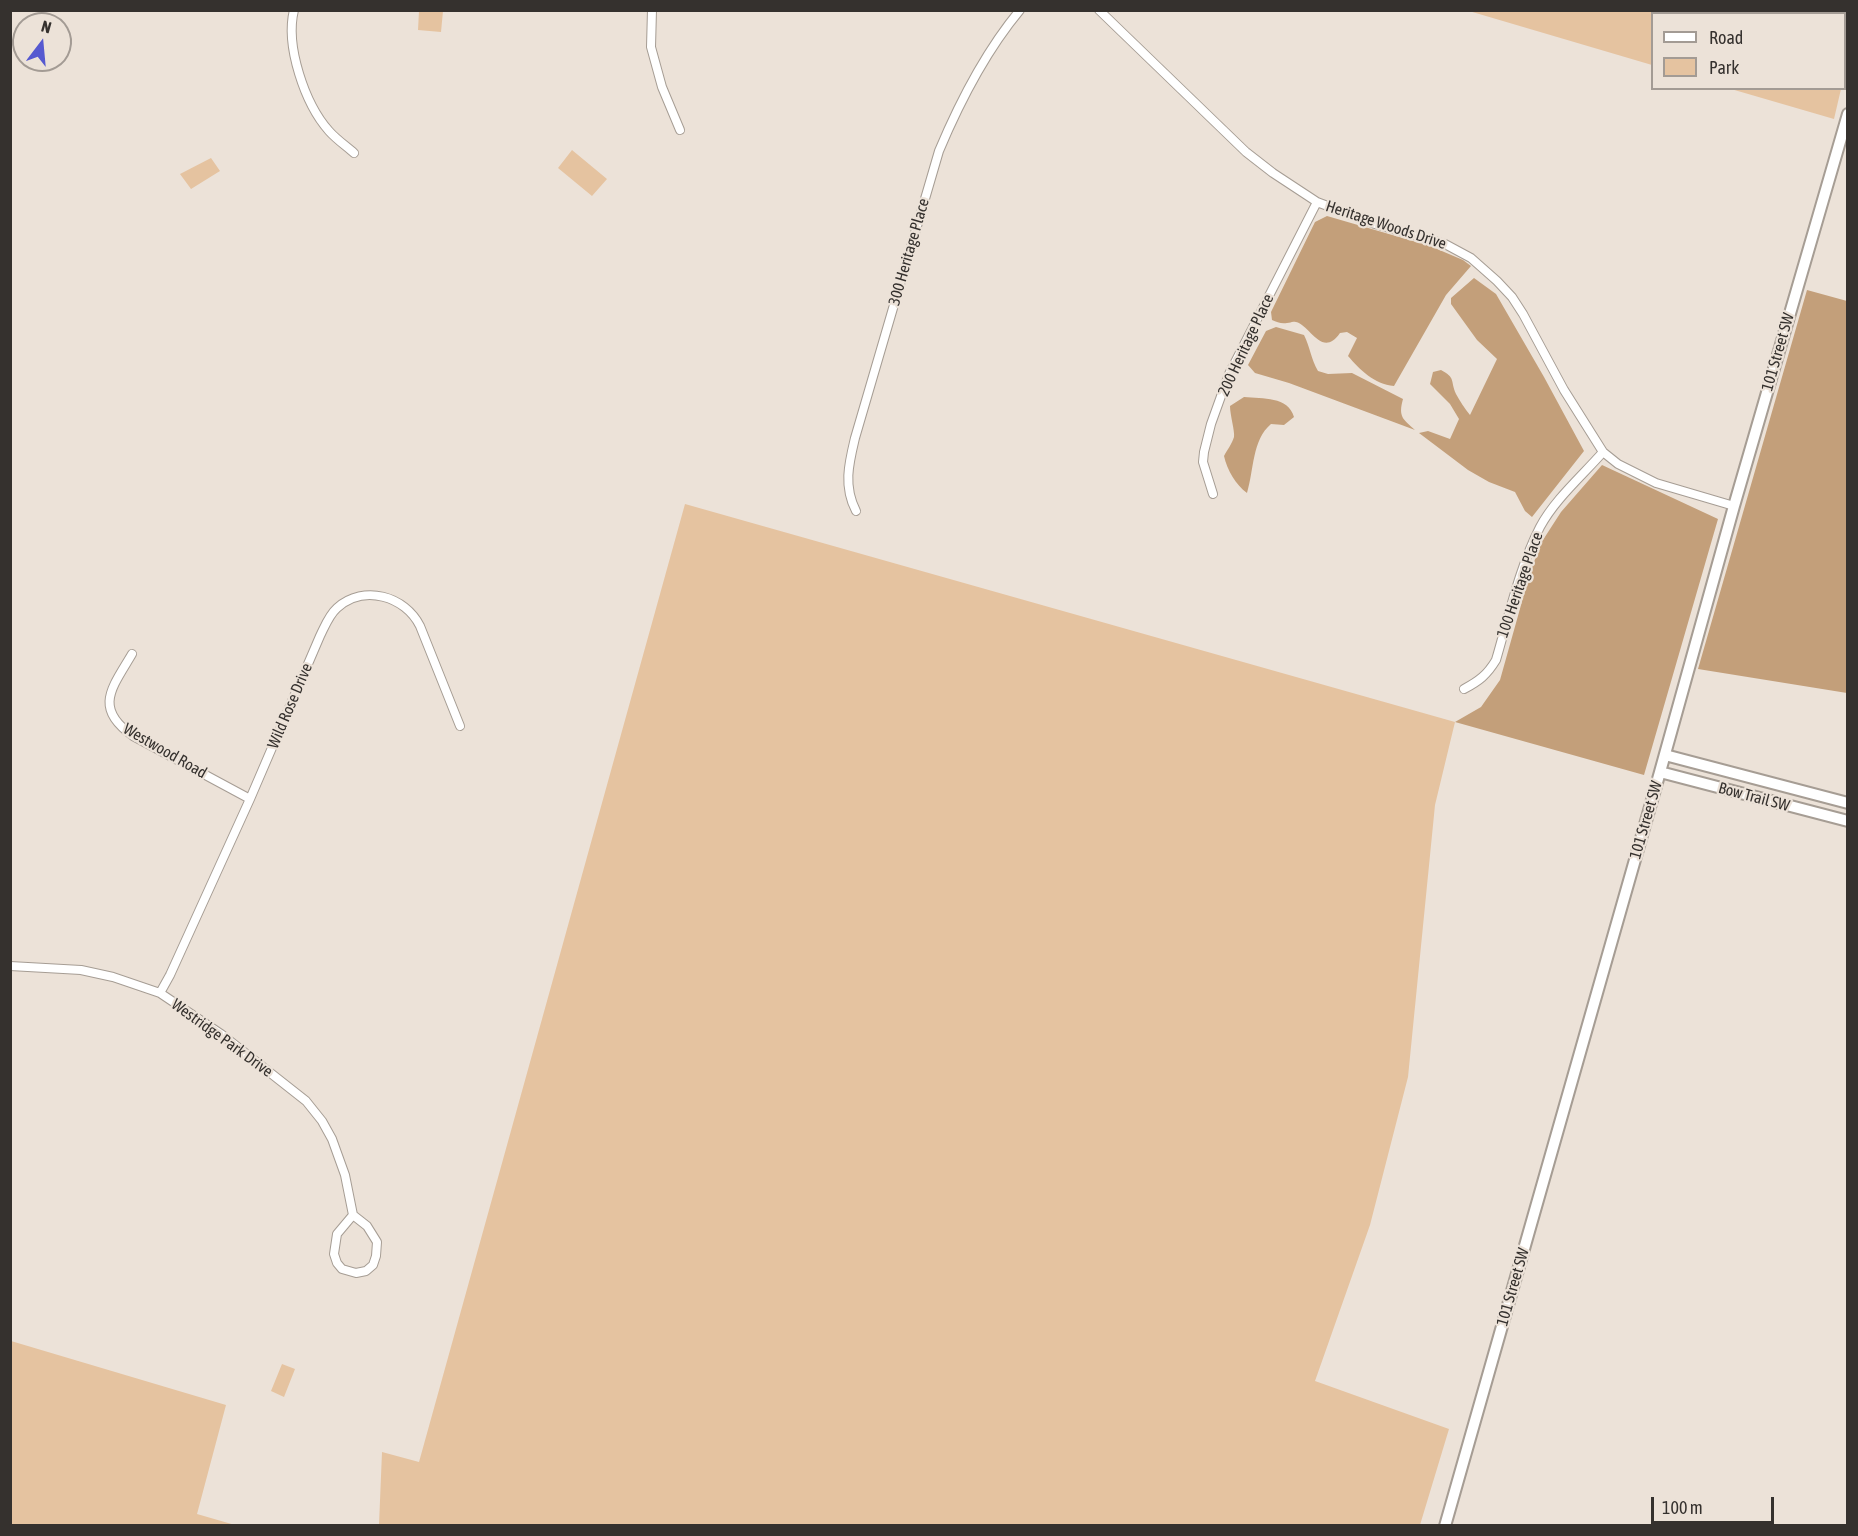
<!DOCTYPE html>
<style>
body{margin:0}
#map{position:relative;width:1858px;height:1536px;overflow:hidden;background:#ece2d8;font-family:"Asap Condensed",sans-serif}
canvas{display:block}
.frame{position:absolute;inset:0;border:12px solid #35312e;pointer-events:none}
.legend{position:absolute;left:1651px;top:12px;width:195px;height:78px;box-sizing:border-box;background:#ece2d8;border:2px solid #a39b94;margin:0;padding:8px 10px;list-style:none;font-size:18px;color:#35312e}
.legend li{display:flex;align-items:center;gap:12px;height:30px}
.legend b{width:30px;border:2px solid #a39b94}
.north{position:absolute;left:12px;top:12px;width:60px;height:60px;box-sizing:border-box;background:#ece2d8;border:2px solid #a39b94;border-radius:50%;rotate:16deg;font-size:16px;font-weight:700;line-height:24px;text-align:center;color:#35312e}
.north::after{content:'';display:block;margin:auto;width:21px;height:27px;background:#5659d0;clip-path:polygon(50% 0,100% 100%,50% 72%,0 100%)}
.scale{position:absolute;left:1651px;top:1497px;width:123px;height:27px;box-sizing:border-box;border:3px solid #35312e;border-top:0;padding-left:8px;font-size:18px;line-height:21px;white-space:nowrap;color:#35312e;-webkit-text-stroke:4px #ece2d8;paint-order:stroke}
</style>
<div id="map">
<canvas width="1858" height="1536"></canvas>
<div class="frame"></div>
<ul class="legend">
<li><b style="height:8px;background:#fff"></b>Road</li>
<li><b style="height:16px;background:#e5c3a0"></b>Park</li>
</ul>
<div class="north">N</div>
<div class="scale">100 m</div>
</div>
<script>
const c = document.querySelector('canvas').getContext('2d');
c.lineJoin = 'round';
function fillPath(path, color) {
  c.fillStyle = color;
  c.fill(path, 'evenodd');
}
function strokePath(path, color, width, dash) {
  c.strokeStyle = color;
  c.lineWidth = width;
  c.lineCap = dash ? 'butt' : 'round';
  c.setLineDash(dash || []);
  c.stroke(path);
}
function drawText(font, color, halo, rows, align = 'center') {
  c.font = font + ' "Asap Condensed",sans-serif';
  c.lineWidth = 4.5;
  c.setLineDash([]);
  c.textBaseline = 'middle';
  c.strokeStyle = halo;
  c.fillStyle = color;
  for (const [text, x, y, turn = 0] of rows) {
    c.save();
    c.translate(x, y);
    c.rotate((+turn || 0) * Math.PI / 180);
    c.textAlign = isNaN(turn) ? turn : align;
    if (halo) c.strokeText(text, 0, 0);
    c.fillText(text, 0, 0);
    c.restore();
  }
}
fillPath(new Path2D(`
 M419 11H443L441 32 418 30Z
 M1469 11H1847V55L1845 69 1844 14H1652V65Z
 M1731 89 1841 88V89L1834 119Z
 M572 150 607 179 592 196 558 168Z
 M211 158 220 171 191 189 180 174Z
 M685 504 1455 722 1435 805 1408 1077 1370 1225 1315 1381 1449 1429 1420 1525H379L382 1452 419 1462Z
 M11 1341 226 1405 197 1514 235 1525H11Z
 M282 1364 295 1369 284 1397 271 1391Z`), '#e5c3a0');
fillPath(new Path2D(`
 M1327 216 1430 246 1463 260 1471 266 1446 295 1394 386C1374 384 1360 370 1348 356L1357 338 1347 332 1340 333C1322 359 1310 325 1296 322 1291 321 1291 323 1287 323 1281 324 1277 322 1272 320L1271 312 1315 222Z
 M1474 278 1496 294 1544 377 1584 451 1532 517 1525 511 1515 492 1489 482 1468 470 1419 433 1428 431 1450 439 1459 419 1450 404 1430 384 1433 372 1441 370C1456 378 1450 380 1456 394 1460 401 1465 409 1470 415L1497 359 1477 340 1451 304V298Z
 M1807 290 1847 301V693L1698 669Z
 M1276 327 1304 335C1310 347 1311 359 1318 371L1328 374 1352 373 1403 399C1398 417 1403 419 1415 430L1289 383 1255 373 1248 365 1266 331Z
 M1244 397C1263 399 1288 396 1294 417L1284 425 1271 424C1252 440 1254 470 1247 493 1236 485 1227 470 1224 456 1227 450 1232 444 1234 437 1235 431 1230 415 1230 406Z
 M1602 465 1718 519 1644 775 1455 722 1481 707 1500 680 1530 573 1541 543 1561 512Z`), '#c39f7a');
const street = new Path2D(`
 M294 10C285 46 305 104 329 131 336 139 346 146 354 153
 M652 10 651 47 662 87 680 130
 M1099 10 1246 152 1273 173 1311 198 1317 202 1375 224 1445 244 1471 258 1497 281 1512 297 1523 314 1564 390 1603 452 1618 464 1656 483 1734 506
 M1213 494 1203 462 1204 452 1211 424 1229 374 1317 202
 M856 511C843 486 849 463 855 438L939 151C960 101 985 52 1020 10
 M132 654C112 688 93 708 133 736L250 799
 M1464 689C1479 681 1487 675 1496 660 1509 616 1519 568 1540 527 1555 499 1582 476 1603 452
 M10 966 81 970 113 977 160 993 221 1034 306 1101 322 1121 332 1139 345 1175 353 1215 367 1226 377 1242 376 1256 373 1265 366 1271 356 1273 342 1269 337 1263 334 1254 337 1234 353 1215
 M160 993 170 975 250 799 320 636C325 626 329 615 337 608 364 584 405 596 420 626L460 726`);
const secondary = new Path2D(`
 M1665 755 1848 803
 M1660 772 1848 821
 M1445 1526 1660 772 1734 506 1848 114`);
strokePath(street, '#a69d94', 10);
strokePath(secondary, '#a69d94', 14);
strokePath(street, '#fff', 8);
strokePath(secondary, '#fff', 10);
drawText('16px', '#35312e', '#ece2d8', [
 ["Heritage Woods Drive",1386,225,18],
 ["300 Heritage Place",909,252,-74],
 ["200 Heritage Place",1246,345,-65],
 ["101 Street SW",1778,352,-74],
 ["100 Heritage Place",1520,585,-71],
 ["Wild Rose Drive",290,706,-67],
 ["Westwood Road",165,751,30],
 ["Bow Trail SW",1754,797,15],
 ["101 Street SW",1646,820,-74],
 ["Westridge Park Drive",222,1038,36],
 ["101 Street SW",1513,1287,-74]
]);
</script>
